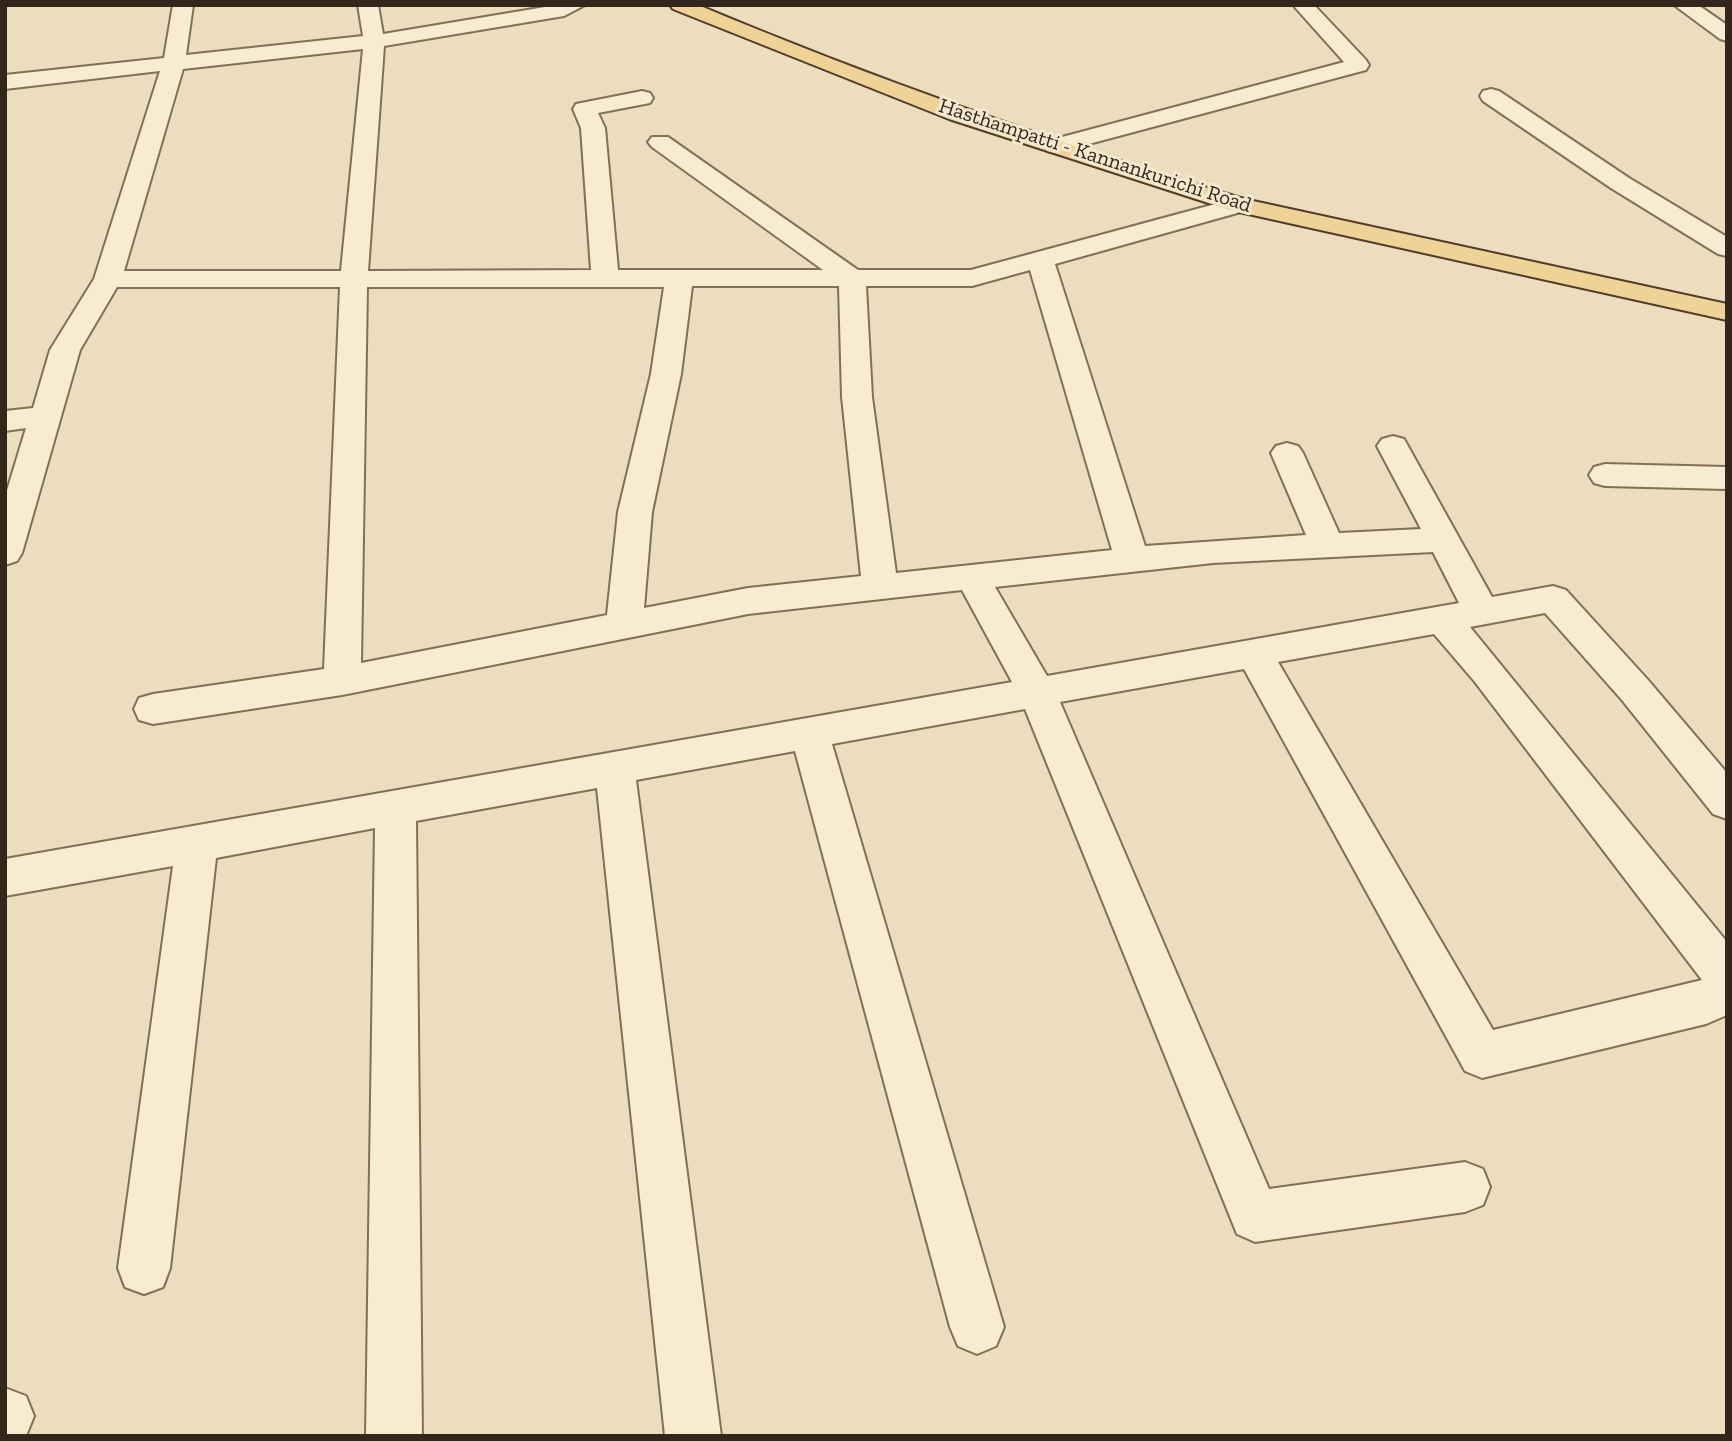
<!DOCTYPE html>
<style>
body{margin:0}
#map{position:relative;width:1732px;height:1441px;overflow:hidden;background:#ecddbe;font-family:"Zilla Slab",serif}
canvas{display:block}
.frame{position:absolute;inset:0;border:7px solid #33271c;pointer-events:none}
</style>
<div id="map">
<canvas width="1732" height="1441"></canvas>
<div class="frame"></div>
</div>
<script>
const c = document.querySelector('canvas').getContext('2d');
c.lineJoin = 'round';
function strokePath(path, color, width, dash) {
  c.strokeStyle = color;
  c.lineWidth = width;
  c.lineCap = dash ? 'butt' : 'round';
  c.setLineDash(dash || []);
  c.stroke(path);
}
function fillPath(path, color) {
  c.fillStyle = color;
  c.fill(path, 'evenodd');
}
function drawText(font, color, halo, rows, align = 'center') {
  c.font = font + ' "Zilla Slab",serif';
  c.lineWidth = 6;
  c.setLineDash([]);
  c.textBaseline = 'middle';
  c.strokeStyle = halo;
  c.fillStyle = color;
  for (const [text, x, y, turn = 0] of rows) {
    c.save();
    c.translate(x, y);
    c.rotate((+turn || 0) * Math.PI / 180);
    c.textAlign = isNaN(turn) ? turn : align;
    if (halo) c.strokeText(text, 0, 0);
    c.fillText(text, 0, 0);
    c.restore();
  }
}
const minor = new Path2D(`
 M173 5H193L186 55 363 36 358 5H378L383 34 557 5H585L564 16 384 46 368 271 591 270 581 128 573 109 576 104 642 91 650 93 653 98 650 103 598 113 605 128 618 270H823L652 147 648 142 652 137H668L858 270H971L1230 200H1248L1252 205 1248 210 1055 264 1145 546 1306 535 1271 453 1276 446 1287 443 1298 446 1303 453 1339 533 1421 529 1377 446 1382 439 1393 436 1404 439 1492 597 1553 586 1566 590 1648 680 1727 773V819L1713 814 1622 700 1545 613 1470 627 1727 942V1015L1706 1024 1482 1078 1465 1071 1244 669 1060 702 1269 1189 1465 1162 1483 1169 1490 1187 1483 1205 1465 1212 1255 1242 1237 1234 1025 709 832 744 1004 1327 996 1346 977 1354 958 1346 950 1327 795 751 636 780 721 1436H665L597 788 416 821 422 1436H366L375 828 216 858 170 1268 163 1287 144 1294 125 1287 118 1268 173 866 5 896V859L1012 682 962 590 748 614 342 695 153 724 139 720 134 709 139 698 153 694 324 669 340 287H117L80 350 22 553 17 561 5 565V497L26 428 5 431V411L33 408 50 350 94 279 160 71 5 89V75L164 58ZM363 49 341 271H124L183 69ZM1030 270 1112 550 896 573 872 397 866 286H972ZM692 286H839L842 397 861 576 748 588 644 608 652 512 681 374ZM367 287H664L651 374 618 512 607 615 361 663ZM1433 552 1459 603 1047 676 995 587 1213 563ZM1434 634 1475 682 1702 980 1493 1030 1278 662Z
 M1293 5H1314L1366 60 1369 65 1366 70 1055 153 1047 151 1043 146 1047 141 1344 62Z
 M1674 5H1698L1727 25V41L1720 39Z
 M1491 89 1499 91 1629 178 1727 237V256L1718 254 1611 188 1483 101 1480 96 1483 91Z
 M1605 464 1727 467V489L1605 486 1594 483 1589 475 1594 467Z
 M5 1388 26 1396 34 1416 26 1436H5Z`);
const major = new Path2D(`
 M670 5H698C877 80 1059 144 1244 199L1727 304V320L1230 210 949 119 673 9Z`);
strokePath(minor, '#836e58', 4);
strokePath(major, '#513d2c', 4);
fillPath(minor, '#f7ebd1');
fillPath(major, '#efd296');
drawText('21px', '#33271c', '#f4e8ce', [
 ["Hasthampatti - Kannankurichi Road",1095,156,18]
]);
</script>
